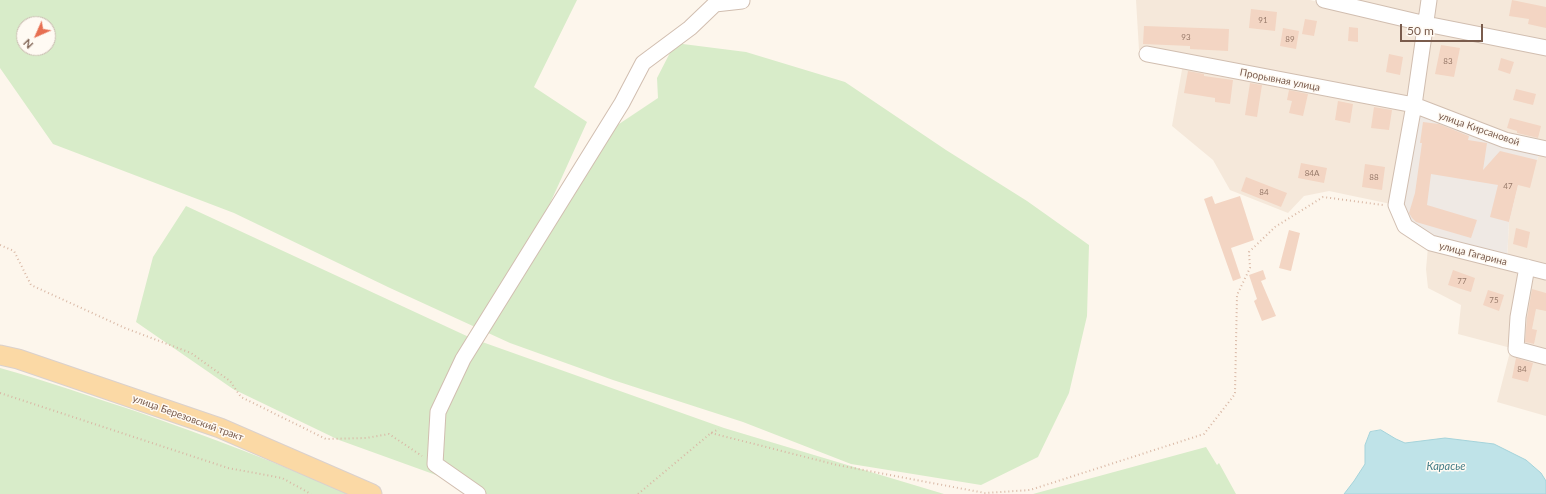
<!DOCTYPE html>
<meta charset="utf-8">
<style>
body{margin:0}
#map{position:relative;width:1546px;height:494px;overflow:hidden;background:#fdf6ec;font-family:Lato,sans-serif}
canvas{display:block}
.north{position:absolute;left:16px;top:16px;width:40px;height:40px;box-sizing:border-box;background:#fffaf3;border:1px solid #cabbb1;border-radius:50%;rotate:225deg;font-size:11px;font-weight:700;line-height:16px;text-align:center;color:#7a5c4d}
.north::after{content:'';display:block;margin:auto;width:14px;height:18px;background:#e76f51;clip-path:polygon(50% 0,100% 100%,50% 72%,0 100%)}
.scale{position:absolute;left:1400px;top:24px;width:83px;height:18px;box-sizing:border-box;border:2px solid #7a5c4d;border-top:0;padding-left:5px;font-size:12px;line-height:14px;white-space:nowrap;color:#7a5c4d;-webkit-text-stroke:3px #fffaf3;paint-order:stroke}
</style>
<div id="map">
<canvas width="1546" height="494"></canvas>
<div class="north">N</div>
<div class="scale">50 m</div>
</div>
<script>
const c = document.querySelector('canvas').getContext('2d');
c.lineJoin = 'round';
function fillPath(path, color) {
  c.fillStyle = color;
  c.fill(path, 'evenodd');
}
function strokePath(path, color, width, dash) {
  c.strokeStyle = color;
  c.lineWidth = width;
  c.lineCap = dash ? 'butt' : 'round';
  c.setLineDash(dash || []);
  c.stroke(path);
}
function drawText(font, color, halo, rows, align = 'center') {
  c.font = font + ' Lato,sans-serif';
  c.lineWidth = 3;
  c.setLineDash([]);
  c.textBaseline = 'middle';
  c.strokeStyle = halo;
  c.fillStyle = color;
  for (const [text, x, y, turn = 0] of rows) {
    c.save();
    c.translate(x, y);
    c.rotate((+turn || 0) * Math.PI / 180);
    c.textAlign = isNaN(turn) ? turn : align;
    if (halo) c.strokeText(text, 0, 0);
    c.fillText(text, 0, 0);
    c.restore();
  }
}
fillPath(new Path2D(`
 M1136 0H1310L1423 26 1412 102 1139 50Z
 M1334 0H1426L1424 21Z
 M1432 0H1546V46L1430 23Z
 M1429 28 1546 51V147L1417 102Z
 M1183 64 1411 108 1391 204 1329 191 1304 196 1288 213 1230 190 1213 160 1172 126Z
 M1540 151 1546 152V269L1507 259 1509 222 1518 185 1537 160Z
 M1428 247 1524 270 1514 351 1546 359V416L1497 402 1511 348 1458 334 1461 305 1428 288 1426 269Z
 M1528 271 1546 275V355L1518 347Z`), '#f5e8da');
fillPath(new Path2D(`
 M1416 108 1540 151 1537 160 1518 185 1509 222 1507 259 1432 241 1408 224 1398 205Z`), '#efe9e4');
fillPath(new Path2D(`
 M0 0H577L534 87 587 122 542 221 607 132 658 98 657 78 675 43 746 52 845 82 946 150 1027 201 1089 245 1087 316 1069 393 1038 457 981 485 851 464 743 422 613 380 510 343 390 288 234 213 53 144 0 68ZM24 24H48V48H24Z
 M186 206 471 338 724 428 944 494H466L447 479 339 440 233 389 136 322 153 257Z
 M0 368C47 381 92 397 138 412 209 437 279 463 347 494H0Z
 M1206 447 1217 465 1219 463 1236 494H1033Z`), '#d8ecc9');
const water = new Path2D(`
 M1381 430 1396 439 1405 443 1445 438 1494 444 1526 460 1541 473 1546 481V494H1344L1354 481 1365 464V445L1370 432Z`);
fillPath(water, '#bfe3e8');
strokePath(water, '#a5d3da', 1);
fillPath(new Path2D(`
 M1512 0 1546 7V28L1528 24 1529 19 1509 16Z
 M1251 9 1277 12 1275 31 1249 28Z
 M1305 19 1317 21 1314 36 1302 34Z
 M1144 26 1229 29 1228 51 1190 49V46L1143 44Z
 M1349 27 1358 28V42L1348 41Z
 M1283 28 1299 31 1296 49 1280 46Z
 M1441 45 1460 48 1454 77 1435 74Z
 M1389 54 1403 57 1400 75 1386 72Z
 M1501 58 1514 62 1510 74 1498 70Z
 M1188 71 1204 74V76L1233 80 1230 104 1215 102V98L1184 93Z
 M1250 83 1262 85 1257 117 1245 115Z
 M1516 89 1536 94 1533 105 1513 100Z
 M1289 90 1308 94 1303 116 1289 113 1292 101 1287 100Z
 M1338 101 1353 104 1350 123 1335 120Z
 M1374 107 1392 110 1389 130 1371 128Z
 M1510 118 1541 126 1538 138 1517 133V131L1507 128Z
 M1423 122 1439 124 1469 136 1468 140 1487 143 1483 170 1500 151 1537 160 1530 188 1518 185 1509 222 1490 217 1498 185 1431 174 1427 205 1477 220 1471 238 1416 222 1412 218 1409 213 1415 193 1422 143H1420Z
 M1301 163 1327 168 1324 183 1298 178Z
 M1365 164 1385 167 1382 190 1362 187Z
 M1246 177 1287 193 1281 207 1241 191Z
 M1212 196 1215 204 1240 196 1254 240 1231 248 1241 278 1233 281 1204 199Z
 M1516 228 1530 232 1527 248 1513 244Z
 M1289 230 1300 233 1291 271 1279 268Z
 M1263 270 1266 279 1261 281 1276 316 1262 321 1254 301 1257 299 1249 275Z
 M1453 270 1475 278 1471 292 1448 285Z
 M1532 289 1546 293V311L1536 309 1532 329 1537 330 1534 344 1525 342 1527 318Z
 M1488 290 1504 295 1499 311 1483 305Z
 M1516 358 1533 363 1528 382 1512 378Z`), '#f3d5c3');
const minor = new Path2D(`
 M1324 0 1426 24 1546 48
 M1429 0 1414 105 1396 205 1405 226 1431 243 1546 272
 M1147 54 1414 105 1505 140 1546 149
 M1527 267 1518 317 1516 349 1546 357
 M478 494 435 464 438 412 463 359 622 103 643 63 690 28 715 4 742 1`);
const major = new Path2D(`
 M0 355 18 359 220 428 372 494`);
strokePath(minor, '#d1beb0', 17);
strokePath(major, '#dad1cd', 21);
strokePath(new Path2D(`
 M0 245 14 251 31 285 125 328 191 353 230 381 241 397 326 439 366 438 389 434 422 456
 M0 393 228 468 282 478 311 494
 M711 433 837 465 985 493 1030 490 1204 434 1235 394 1237 295 1250 268 1249 252 1275 227 1323 197 1383 205
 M638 494 711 433 719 429`), '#d9b8a5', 2, [1, 3]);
strokePath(minor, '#fff', 15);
strokePath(major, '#fbd9a5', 19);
drawText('8px', '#987a6a', null, [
 ["91",1263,20],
 ["93",1186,37],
 ["89",1290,39],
 ["83",1448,61],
 ["84А",1312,173],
 ["88",1374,177],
 ["47",1508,186],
 ["84",1264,192],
 ["77",1462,281],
 ["75",1494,300],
 ["84",1522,369]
]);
drawText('10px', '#7a5c4d', '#fffaf3', [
 ["Прорывная улица",1280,80,11],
 ["улица Кирсановой",1479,129,19],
 ["улица Гагарина",1473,254,14],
 ["улица Березовский тракт",188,418,20]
]);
drawText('italic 11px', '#437c86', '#fffaf3', [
 ["Карасье",1446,466]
]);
</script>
